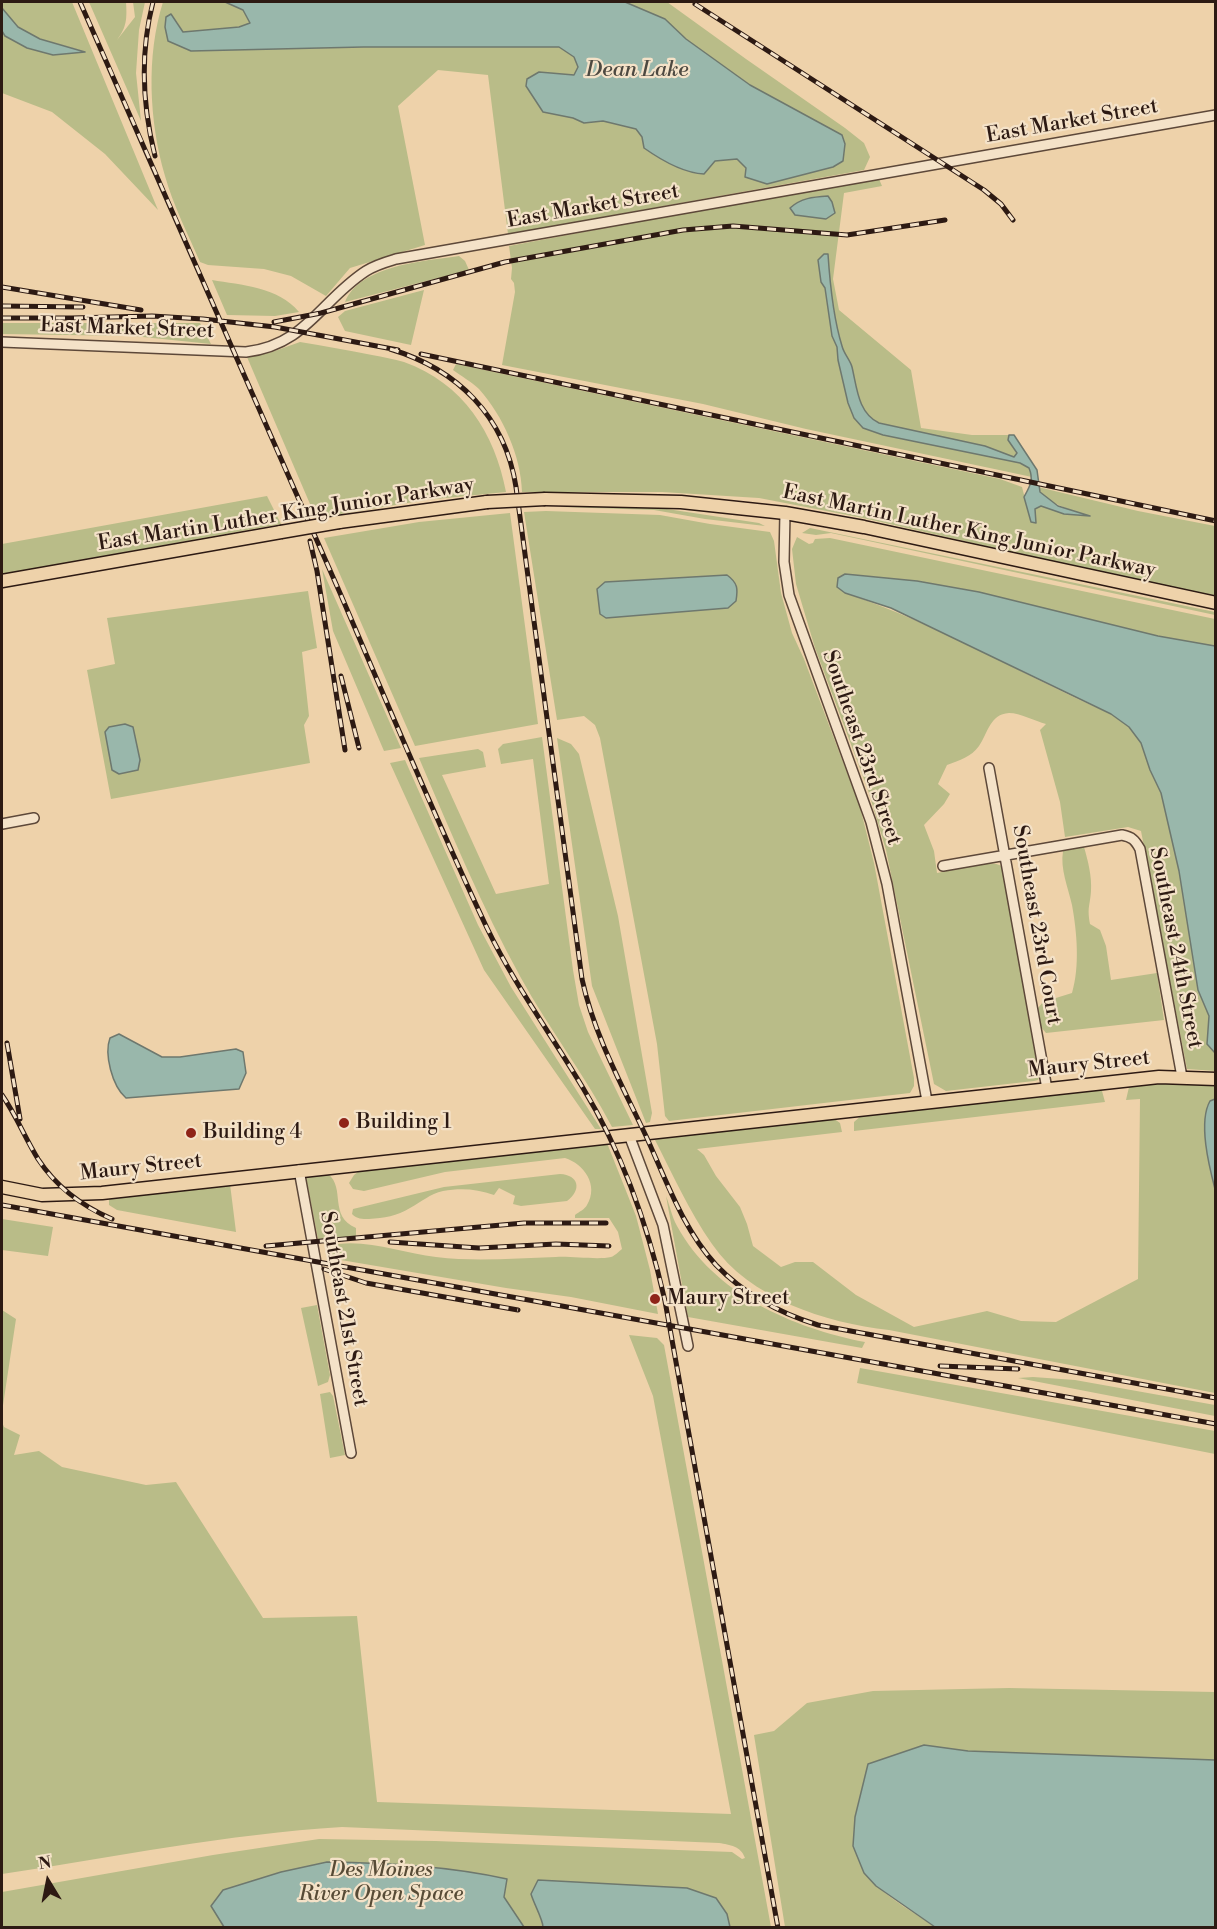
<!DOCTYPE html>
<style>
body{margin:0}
#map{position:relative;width:1217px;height:1929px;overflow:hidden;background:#eed2aa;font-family:"Libre Bodoni",serif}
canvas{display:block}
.frame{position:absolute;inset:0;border:3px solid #2d1a13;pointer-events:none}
.north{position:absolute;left:18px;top:1851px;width:60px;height:60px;-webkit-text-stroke:4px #f4e2c8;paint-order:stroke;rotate:350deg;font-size:16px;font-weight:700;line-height:24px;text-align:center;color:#2d1a13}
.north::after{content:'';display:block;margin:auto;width:21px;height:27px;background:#2d1a13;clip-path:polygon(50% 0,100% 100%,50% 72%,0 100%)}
</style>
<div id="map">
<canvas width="1217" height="1929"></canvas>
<div class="frame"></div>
<div class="north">N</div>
</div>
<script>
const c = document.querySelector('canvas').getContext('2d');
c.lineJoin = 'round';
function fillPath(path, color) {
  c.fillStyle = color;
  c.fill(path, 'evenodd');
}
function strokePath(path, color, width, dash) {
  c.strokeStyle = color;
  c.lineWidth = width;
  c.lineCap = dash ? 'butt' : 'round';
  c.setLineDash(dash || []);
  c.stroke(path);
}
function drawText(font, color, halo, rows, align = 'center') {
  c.font = font + ' "Libre Bodoni",serif';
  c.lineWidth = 4.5;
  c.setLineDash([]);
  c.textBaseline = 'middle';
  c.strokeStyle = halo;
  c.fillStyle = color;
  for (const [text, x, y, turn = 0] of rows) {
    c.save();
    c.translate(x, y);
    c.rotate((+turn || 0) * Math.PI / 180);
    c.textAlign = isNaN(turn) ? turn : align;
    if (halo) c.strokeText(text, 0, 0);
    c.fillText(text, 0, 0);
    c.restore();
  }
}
fillPath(new Path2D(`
 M2 2H72L158 210 105 154 52 112 2 93V31L5 36 83 51 40 39 18 27 2 8Z
 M89 2H126C127 18 127 27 117 40L135 17 133 2H145L139 30 136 73 141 121Z
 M163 2H225L243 10 250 23 239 27 183 32 177 22 166 17 165 27 168 41 191 51 363 47H559L574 57 578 67 574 75 539 72 527 79 526 86 543 112 573 118 584 123 603 121 636 129 642 137 704 174 715 161 737 159 746 168 842 135 750 85 686 39 665 19 625 2H667L746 59 845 128 864 143 870 157 864 170 508 234 488 75 438 70 398 106 425 245 350 268 326 296 291 276 264 269 208 265 200 262C188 234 173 205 165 176 149 121 146 56 163 2Z
 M879 179 882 186 844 193 833 279 839 310 911 370 921 428 972 435H1009L1008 440 1017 454 1014 457 985 446 879 423C858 413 857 388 852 367 850 360 844 354 842 346 833 317 830 285 828 254L821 282 825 288 832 336 837 347 838 360 848 403 854 418 863 428 883 435 1020 463 1029 468 1032 477 806 429 703 404 502 365 515 292 514 283 511 279 512 268 509 246 712 208Z
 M459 256 465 261 469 270 345 302C360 265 425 261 459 256Z
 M212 280C241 285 279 287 299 312L275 316 227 315Z
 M424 290 411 345 345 331 338 317 345 311Z
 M2 323H200L211 344 133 336 2 334Z
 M300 342C324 346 348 350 372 355 383 357 394 359 404 362 463 383 495 433 506 492L426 500 316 518 247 357 272 352Z
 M456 364 1000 479 1022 487 1031 522 1035 523V509L1041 506 1064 514 1087 516C1072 509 1044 504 1038 487L1138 511 1215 526V598L863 518 759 498 662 492H522C521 456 503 416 479 389 472 382 461 376 453 370Z
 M267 496 281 524 2 574V544Z
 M575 505 654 507 759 523 765 526 705 519 654 510 561 507Z
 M546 511 660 515 710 524 770 532 774 541 781 593 792 633 804 659 860 807 874 863 914 1078V1086L910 1093 669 1121 665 1116 657 1044 600 738 595 725 584 716 557 720 524 512Z
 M510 513 538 724 415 746 324 538 419 522Z
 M810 528 1215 612V615L831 533 816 535 802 533Z
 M797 537 809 544 813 543 815 539 830 538 1215 619V646L1158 636 979 592 917 581 845 574 838 578 845 593C938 624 1022 675 1111 714L1129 727 1141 743 1150 770 1161 793 1179 871 1198 990 1209 1016 1207 1044 1215 1053V1071L1187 1069 1141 831 1128 827 1065 837 1060 802 1040 730 1046 724C1035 721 1020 713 1009 713 990 714 988 733 979 746 971 757 960 760 947 765L938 784 950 794 944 804 924 825 934 851 937 873C954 870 989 857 1003 867L1040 1075 1038 1080 1034 1081 946 1091 934 1084 886 850 868 790 815 648 796 584 792 549Z
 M322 569 401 748 384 751 381 744 333 631Z
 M308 591 317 648 302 652 309 716 304 725 310 763 111 799 87 670 115 664 107 618Z
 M542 737 573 970 579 1005 588 1032 633 1125 612 1127C585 1075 549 1029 521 978 482 907 451 833 419 758L478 749 483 752 486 767 442 775 496 894 549 884 533 759 501 764 498 749 503 744Z
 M557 738 571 744 579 754 618 916 652 1113 650 1122 646 1123 592 986Z
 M405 760 478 925 511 987 601 1129H595L484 970 390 763Z
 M1084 847C1088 861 1092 876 1091 891 1090 906 1087 907 1090 924L1100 930 1106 946 1111 980 1157 973 1164 1020 1046 1033 1041 1027 1038 1008 1043 1002 1072 993C1080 967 1077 932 1072 905 1068 887 1060 869 1063 851Z
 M1166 1083 1215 1086V1099L1210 1101C1198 1122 1209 1166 1216 1189L1215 1393 889 1330C825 1323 749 1298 712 1244 689 1211 672 1173 654 1138L833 1118 840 1123 842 1132 697 1149 704 1155 716 1176 740 1207 747 1224 753 1246 781 1267 795 1262H813L856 1295 914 1327 987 1311 1021 1321 1056 1322 1138 1279 1140 1099 1126 1100 1129 1087Z
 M1099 1089 1102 1091 1105 1102 854 1131V1122L862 1115Z
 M607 1143 636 1216 650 1270 658 1314 571 1297 506 1288 329 1258 327 1246C363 1237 401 1253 436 1257 477 1262 516 1258 556 1257 571 1256 598 1260 611 1257 615 1256 619 1251 622 1249L618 1232 609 1218H575V1215C579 1212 585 1209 587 1205 599 1185 584 1164 565 1158L445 1172 364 1191 353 1189 349 1183 354 1175 362 1169Z
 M328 1174C346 1188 328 1216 356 1228V1236L318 1239 306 1177Z
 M560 1174C579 1175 582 1190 567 1201L521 1206 513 1204 515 1196 499 1188 494 1195C477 1189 461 1188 443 1191 430 1194 421 1202 410 1208 397 1216 384 1218 369 1219 362 1219 357 1219 352 1214L353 1209 444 1187Z
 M230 1184 236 1232 117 1210 109 1205V1198Z
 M666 1196C670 1206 672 1217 677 1226 714 1294 793 1328 865 1342L862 1348 688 1317Z
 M2 1219 53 1227 48 1256 2 1250Z
 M317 1305 330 1375 328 1382 318 1386 301 1308Z
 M2 1310 16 1319 2 1412Z
 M629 1335 657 1338 664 1345 771 1927H2V1892L213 1855 319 1839 435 1841 732 1852 742 1859 745 1858C741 1846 730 1845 719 1843L342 1827C228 1834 115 1857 2 1874V1422L4 1427 20 1435 14 1455 39 1451 62 1467 146 1485 176 1482 263 1618 357 1616 377 1802 731 1814 653 1396Z
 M860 1368 1215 1431V1454L857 1383Z
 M1033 1377 1075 1380 1215 1405V1416L1018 1378Z
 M330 1392 333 1396 345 1455 330 1458 320 1394Z
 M1009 1688 1215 1692V1760L968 1751 924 1745 868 1764C865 1782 858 1800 855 1818 846 1879 892 1897 935 1927H785L754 1735 774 1731 807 1703 873 1691Z`), '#b9bc88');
const water = new Path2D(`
 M225 2H625L665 19 686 39 750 85 842 135 845 144 843 161 833 167 767 184 745 177 746 168 737 159 715 161 704 174C683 173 661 160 644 148L642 137 636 129 603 121 584 123 573 118 543 112 526 86 527 79 539 72 574 75 578 67 574 57 559 47H363L191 51 168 41 165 27 166 17 171 14 183 32 239 27 250 23 243 10Z
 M2 8 18 27 40 39 85 52 53 55 27 48 5 36 2 31Z
 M828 196 832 202 835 213 826 219 795 215 790 208C801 198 813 197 828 196Z
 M824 254H828C830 285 833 317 842 346 844 354 850 360 852 367 857 388 858 413 879 423L985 446 1014 457 1017 453 1008 440 1009 435H1014L1037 470 1040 492 1058 506 1090 516 1064 514 1041 506 1035 509 1036 523 1031 522 1024 497C1030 486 1034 480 1029 468L1020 463 883 435 863 428 854 418 848 403 838 360 837 347 832 336 825 288 821 282 818 260Z
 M845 574 917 581 979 592 1158 636 1215 646V1053L1207 1044 1209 1016 1198 990 1179 871 1161 793 1150 770 1141 743 1129 727 1111 714 891 608 845 593 837 587 838 578Z
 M727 575C738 583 738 589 736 601L728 608 606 618 600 614 597 589 605 582Z
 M125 724 133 727 140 760 138 770 119 774 112 770 105 732 109 727Z
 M119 1034 162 1057H180L236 1049 243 1052 246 1073 239 1089 126 1098C112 1086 104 1054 110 1038Z
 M1215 1099H1216L1215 1189C1209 1166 1198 1122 1210 1101Z
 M924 1745 968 1751 1215 1760V1927H935L876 1886 864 1873 853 1846 855 1817 868 1764Z
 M327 1862C388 1863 448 1866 507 1879L504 1897 524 1927H224L211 1906 223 1890 281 1872Z
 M538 1880 687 1888 716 1898 727 1914 730 1927H543C543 1920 534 1904 531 1894Z`);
fillPath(water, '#99b7ab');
strokePath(water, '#6e786e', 1.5);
const minor = new Path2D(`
 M2 342 246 352C306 345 321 300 366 271 375 265 386 262 396 259L1216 115
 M785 513 784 562 789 595 871 822 887 884 927 1101
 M989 768 1047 1089
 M2 824 34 818
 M943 866 1122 835C1132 837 1135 840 1140 849L1182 1077
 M629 1135 663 1225 688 1346
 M299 1170 351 1453`);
const major = new Path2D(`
 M545 499 681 502 785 513 864 527 1216 603
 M339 522 487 502
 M2 581 281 532
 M2 1187 42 1195 102 1193 1159 1077 1216 1079`);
strokePath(minor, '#5d4839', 12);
strokePath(major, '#2d1a13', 15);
strokePath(minor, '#f4e2c8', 9);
strokePath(major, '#eed2aa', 12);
const rail = new Path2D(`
 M80 2C167 198 253 396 340 593 388 705 435 818 487 928 514 984 551 1034 583 1088 623 1154 648 1226 665 1301L778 1928
 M153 2C140 53 142 104 155 156
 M695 4 984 190 1001 204 1013 220
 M2 287 141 310
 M2 306 83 307
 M2 318H72L152 316 203 319 275 327 398 350
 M274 322 321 313 505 262 683 230 733 226 847 235 945 220
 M390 349C457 369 505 416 516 487L582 979C594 1035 622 1085 646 1136 666 1180 683 1229 716 1265 744 1294 779 1313 818 1325L1216 1398
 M421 354 1216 521
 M310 541 317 571 345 750
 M341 676 359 748
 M7 1043 20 1119
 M2 1095C16 1115 25 1138 38 1159 57 1188 82 1206 112 1219
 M2 1205 1216 1424
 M390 1242 479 1248 556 1244 609 1246
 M266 1246 524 1223H606
 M324 1269 366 1283 518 1310
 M940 1366 1018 1369`);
strokePath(rail, '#2d1a13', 5);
strokePath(rail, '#f4e2c8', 3, [9]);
const majorBridge = new Path2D(`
 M487 502 545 499
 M281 532 339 522`);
strokePath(majorBridge, '#2d1a13', 15, []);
strokePath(majorBridge, '#eed2aa', 12);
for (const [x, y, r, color] of [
 [344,1123,6,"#8f2418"],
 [191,1133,6,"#8f2418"],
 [655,1299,6,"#8f2418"]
]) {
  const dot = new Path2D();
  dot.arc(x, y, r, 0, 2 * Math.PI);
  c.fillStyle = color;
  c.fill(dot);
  strokePath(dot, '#f4e2c8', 2);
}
drawText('21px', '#2d1a13', '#f4e2c8', [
 ["East Market Street",1072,122,-10],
 ["East Market Street",593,207,-10],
 ["East Market Street",127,329,2],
 ["East Martin Luther King Junior Parkway",286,515,-9],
 ["East Martin Luther King Junior Parkway",969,532,12],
 ["Southeast 23rd Street",861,748,71],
 ["Southeast 23rd Court",1036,925,80],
 ["Southeast 24th Street",1175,948,79],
 ["Maury Street",1089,1065,-6],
 ["Maury Street",141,1168,-6],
 ["Southeast 21st Street",343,1309,80]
]);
drawText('21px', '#2d1a13', '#f4e2c8', [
 ["Building 1",356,1123],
 ["Building 4",203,1133],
 ["Maury Street",667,1299]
], 'left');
drawText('italic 21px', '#574b36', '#f4e2c8', [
 ["Des Moines",381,1871],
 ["River Open Space",381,1895]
]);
drawText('italic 22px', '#4d4941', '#f4e2c8', [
 ["Dean Lake",637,71]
]);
</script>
